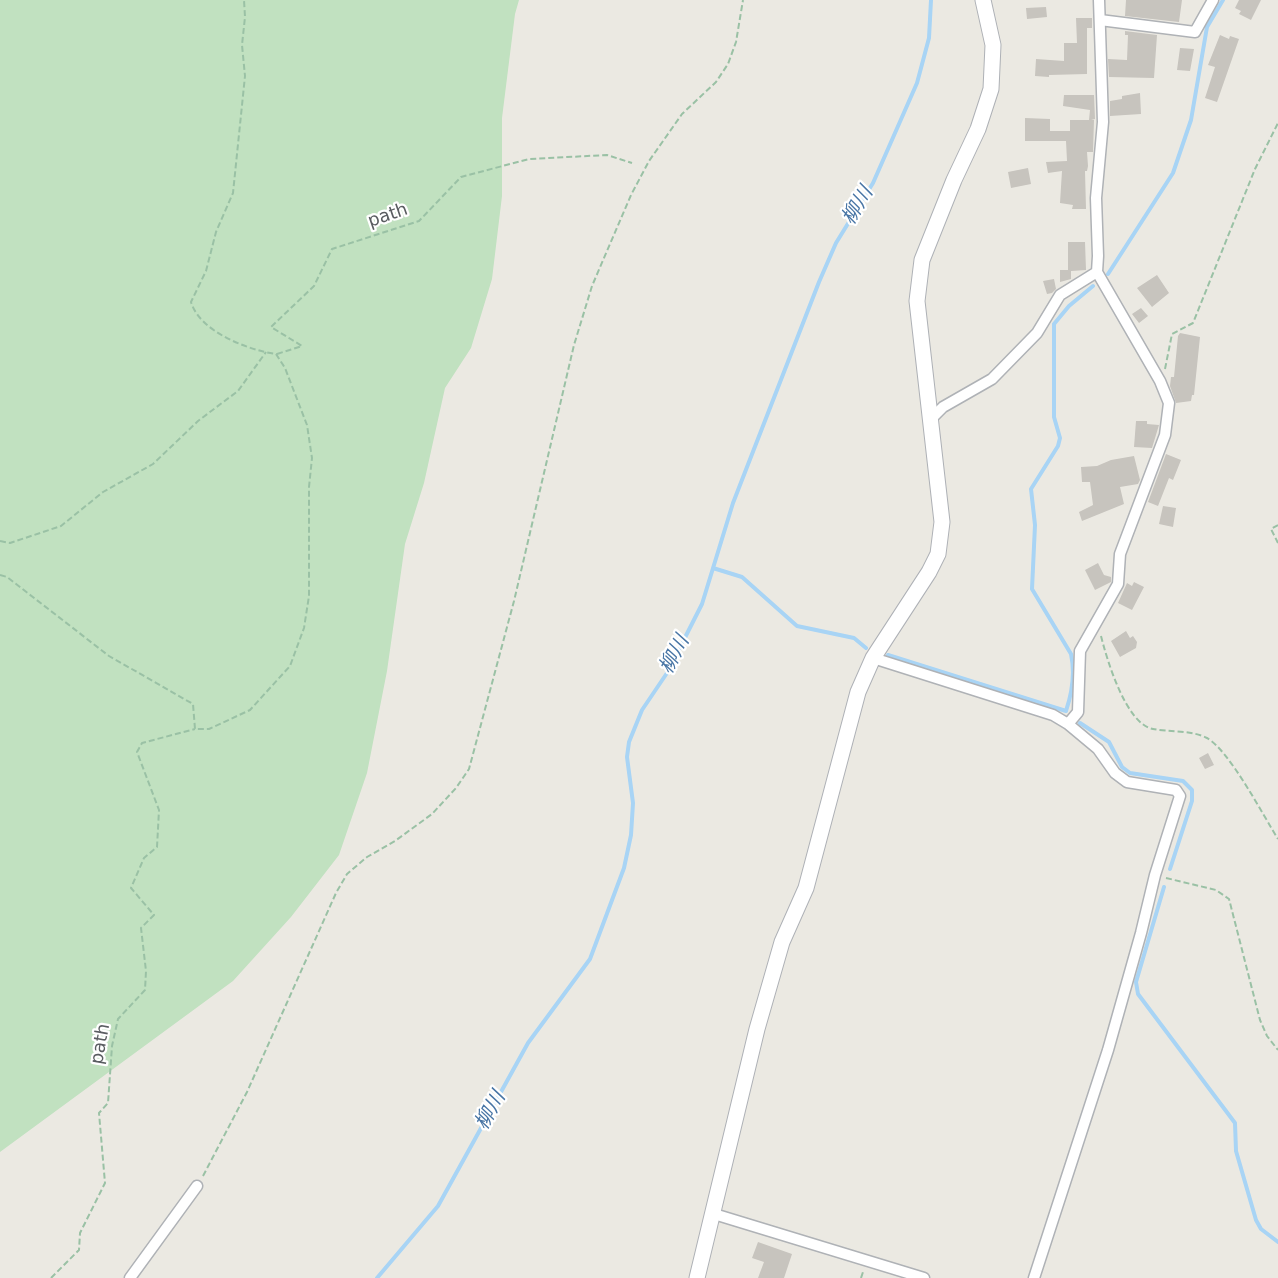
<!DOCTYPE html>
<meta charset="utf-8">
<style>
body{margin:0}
canvas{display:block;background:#ebe9e2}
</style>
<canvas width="1278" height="1278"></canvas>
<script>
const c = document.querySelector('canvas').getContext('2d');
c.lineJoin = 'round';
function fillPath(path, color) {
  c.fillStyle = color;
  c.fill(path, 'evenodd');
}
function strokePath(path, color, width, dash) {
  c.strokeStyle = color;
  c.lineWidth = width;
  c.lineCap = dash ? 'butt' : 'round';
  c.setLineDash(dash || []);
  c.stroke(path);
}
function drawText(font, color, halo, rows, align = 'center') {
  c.font = font + ' "DejaVu Sans","Noto Sans JP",sans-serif';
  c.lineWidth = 4.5;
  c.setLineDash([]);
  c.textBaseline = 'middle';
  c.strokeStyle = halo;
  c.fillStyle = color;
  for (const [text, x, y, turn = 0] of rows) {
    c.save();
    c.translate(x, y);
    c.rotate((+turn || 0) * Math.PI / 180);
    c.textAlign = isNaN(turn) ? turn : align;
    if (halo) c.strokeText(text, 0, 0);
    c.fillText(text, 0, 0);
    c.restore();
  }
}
fillPath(new Path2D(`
 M0 0H519L515 14 502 118V196L492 279 471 348 445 388 424 483 405 544 387 671 367 773 339 855 291 917 233 981 0 1152Z`), '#c1e1c0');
strokePath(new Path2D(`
 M1108 274 1173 173 1191 120 1207 27 1223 0
 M713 568 742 577 797 626 854 638 866 648
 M888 655 1066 711C1072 693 1075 672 1071 654L1032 589 1035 525 1031 489 1058 446 1060 438 1054 417V324L1069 306 1093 286
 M1080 723 1109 742 1122 767 1130 773 1183 781 1192 790V801L1170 869
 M1164 887 1136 982 1138 994 1235 1123 1236 1151 1256 1220 1261 1229 1278 1242
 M377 1278 438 1206 528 1043 590 959 624 868 631 835 633 803 627 757 629 742 642 710 667 673 702 604 733 503 819 282 836 243 873 183 917 83 929 38 931 0`), '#a8d4f5', 4);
fillPath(new Path2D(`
 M1126 0H1182L1179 22 1125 16Z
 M1239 0H1261L1251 20 1239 14 1241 11 1235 8Z
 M1046 7 1047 17 1027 19 1026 8Z
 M1076 18H1092V28H1087V74L1049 75V77L1035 76 1036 59 1064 61V43H1077Z
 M1125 31 1157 35 1154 78 1109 77 1108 59 1127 60 1128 35H1125Z
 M1220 35 1229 39 1230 36 1239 39 1217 102 1205 98 1215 67 1208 65Z
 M1180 48 1194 49 1190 71 1177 70Z
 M1140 93 1141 114 1110 116V101L1122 99V96Z
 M1064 95H1094L1095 119 1091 120H1094L1093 152H1087L1088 166 1087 171H1085L1086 209H1072L1073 205 1060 203 1062 171 1048 173 1046 162 1067 161 1066 141H1025V118L1050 119V131H1070V120H1089L1090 110 1063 106Z
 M1028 168 1031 184 1011 188 1008 172Z
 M1068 242H1085L1086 270 1071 271V279L1060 282V270H1068Z
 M1157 275 1169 293 1152 307 1137 288Z
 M1054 279 1056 289 1052 293 1047 294 1043 281Z
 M1141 308 1148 316 1139 323 1132 314Z
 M1180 333 1200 337 1194 395H1192L1191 401 1176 403 1170 386 1171 377H1174L1178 336Z
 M1136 421H1147V424L1159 425 1152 448 1134 447Z
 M1166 454 1181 460 1173 480 1169 478 1158 506 1148 502Z
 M1134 456 1140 480 1138 484 1120 487 1124 504 1082 521 1079 512 1093 505 1090 482H1082L1081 467 1097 466 1111 460Z
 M1163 506 1176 508 1173 527 1159 524Z
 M1098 563 1104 575 1111 577V582L1095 590 1085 570Z
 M1134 582 1144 587 1132 610 1118 603 1127 583 1132 586Z
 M1126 631 1130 638 1133 636 1137 642 1136 648 1120 657 1111 641Z
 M1208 753 1214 765 1205 769 1199 758Z
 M758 1242 792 1254 784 1278H758L764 1262 752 1258Z`), '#c7c4be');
const street = new Path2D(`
 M1100 20 1195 32 1213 0
 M930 420 943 407 992 379 1037 333 1060 295 1097 272
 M873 658 1053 715 1068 724 1098 749 1115 773 1127 782 1176 790 1180 796 1155 875 1141 933 1108 1050 1034 1278
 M1068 724 1078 712 1080 651 1118 584 1120 554 1165 435 1169 403 1160 381 1097 272 1098 256 1096 198 1103 122 1099 0
 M714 1214 924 1278
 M130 1278 197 1186`);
const secondary = new Path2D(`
 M697 1278 757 1029 782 942 806 888 858 692 873 658 929 572 938 554 942 522 917 301 922 260 954 180 978 129 991 89 993 45 983 0`);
strokePath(street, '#afb2b6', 13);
strokePath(secondary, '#aeb1b6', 17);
strokePath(new Path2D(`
 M277 354 302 346 271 327 314 286 332 249 419 221 461 177 529 159 607 155 632 163
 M1165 369 1172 334 1193 323 1255 169 1278 123
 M1278 525 1271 529 1278 543
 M0 541 10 543 61 526 103 492 153 464 198 421 238 391 266 352
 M0 575 7 577 109 656 193 704 195 729H209L250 710 290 666 304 628 309 596V487L312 458 307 425 285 368 276 354C248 350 200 332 191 302L206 271 216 232 233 193 245 76 242 45 245 17 244 0
 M1101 636C1107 660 1126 724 1153 729 1169 732 1192 730 1207 738 1229 750 1263 815 1278 839
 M1166 878 1216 890 1229 899 1260 1020 1267 1036 1278 1050
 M203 1176 247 1092 336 893 347 874 367 857 395 841 432 814 456 788 469 769 514 601 574 345 592 286 631 195 649 161 682 114 716 82 728 64 736 42 743 0
 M51 1278 79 1250 80 1233 105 1183 99 1113 108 1103 112 1046 118 1019 145 990 146 971 141 928 154 915 131 888 144 858 157 847 159 810 137 752 142 743 195 729
 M861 1278 863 1272`), '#9ac1a5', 2, [6, 3]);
strokePath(street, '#fff', 10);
strokePath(secondary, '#fff', 15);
drawText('18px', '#5a5d61', '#fff', [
 ["path",388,216,-19],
 ["path",101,1044,-80]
]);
drawText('italic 20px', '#4875a5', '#fff', [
 ["柳川",858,206,-59],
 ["柳川",675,655,-62],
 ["柳川",491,1111,-61]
]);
</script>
